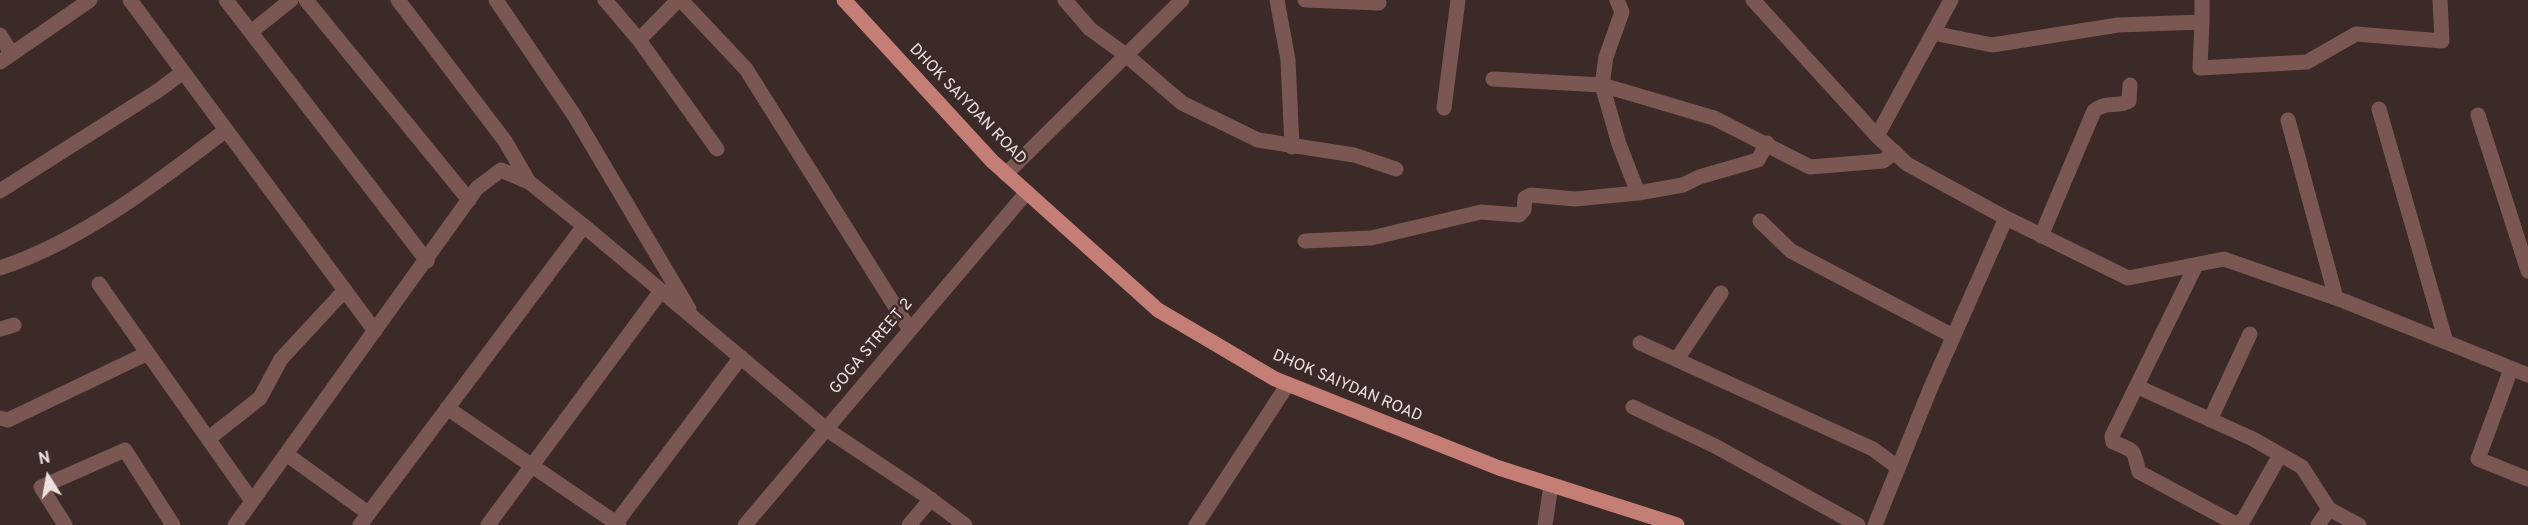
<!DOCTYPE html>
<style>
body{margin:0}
#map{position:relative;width:2528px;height:525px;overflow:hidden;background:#3b2a27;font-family:Overpass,sans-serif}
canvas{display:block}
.north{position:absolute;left:18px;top:447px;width:60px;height:60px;-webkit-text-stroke:4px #3b2a27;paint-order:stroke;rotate:349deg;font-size:16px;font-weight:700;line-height:24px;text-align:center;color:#ede1e0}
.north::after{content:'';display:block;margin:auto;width:21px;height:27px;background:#ede1e0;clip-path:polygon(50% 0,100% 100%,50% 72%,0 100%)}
</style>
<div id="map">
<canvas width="2528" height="525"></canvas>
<div class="north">N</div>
</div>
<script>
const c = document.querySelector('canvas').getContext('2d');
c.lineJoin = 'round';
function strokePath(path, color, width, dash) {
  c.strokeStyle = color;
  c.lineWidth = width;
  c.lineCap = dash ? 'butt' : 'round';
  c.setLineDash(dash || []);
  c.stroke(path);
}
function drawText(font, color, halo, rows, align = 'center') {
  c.font = font + ' Overpass,sans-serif';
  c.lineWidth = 5;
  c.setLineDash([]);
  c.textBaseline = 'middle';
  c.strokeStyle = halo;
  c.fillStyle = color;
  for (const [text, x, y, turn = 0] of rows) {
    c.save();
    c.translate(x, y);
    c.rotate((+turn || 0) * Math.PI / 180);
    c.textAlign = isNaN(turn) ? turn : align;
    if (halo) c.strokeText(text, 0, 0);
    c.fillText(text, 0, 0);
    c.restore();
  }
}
strokePath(new Path2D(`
 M130 0 375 331
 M226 0 427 261
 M306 0 469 200
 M398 0 505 141 529 182
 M496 0 574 115 689 309
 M605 0 639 40 717 149
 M681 0 746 69 910 330
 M1065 0 1090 29 1126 55 1182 103 1258 140 1354 155 1396 169
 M1277 0 1288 60 1292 147
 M1305 0 1379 3
 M1617 0 1622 12 1606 57 1602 85 1619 144 1638 193
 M1753 0 1877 136 1951 0
 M2202 22 2200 68 2307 62 2356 34 2442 41 2440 0
 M251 32 291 0
 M1933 33 1992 45 2118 25 2202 22V0
 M0 35 11 53
 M639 40 678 0
 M0 62 90 0
 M1493 79 1602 85 1714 118 1810 167 1883 161 1895 152
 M1444 108 1458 0
 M2379 109 2446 342
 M2478 115 2528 271
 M2288 120 2336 298
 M1877 136 1907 164 2006 218 2128 278 2224 259 2344 301 2528 375
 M1006 174 1182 0
 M0 191 159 90 183 72
 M1760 221 1791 251 1953 336
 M2041 236 2094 111C2107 100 2117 108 2129 101L2130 85
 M1305 241 1371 238 1481 212 1519 215 1524 210 1525 198 1531 195 1575 199 1638 193 1683 185 1699 177 1758 160 1767 143
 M2196 265 2112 436 2113 442C2138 453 2132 448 2139 472L2236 524 2244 519 2280 455
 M0 268C82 241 158 182 226 130
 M99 284 252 501
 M0 329 14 325
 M1640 343 1873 449 1897 467
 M1677 359 1721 293
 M2511 369 2478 459 2528 479
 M2138 387 2253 439 2302 467 2329 509
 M1633 407 1715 446 1858 525
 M447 408 619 525
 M0 418 8 420 148 353
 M2210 420 2250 334
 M208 439 260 398 281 359 345 290
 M286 454 368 513
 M616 523 741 357
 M65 525 41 487 125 450 173 525
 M235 525 477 188 501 170 529 182 584 226 826 429 922 493 965 525
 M360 525 584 226
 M488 525 661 291
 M745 525 1027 192
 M909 525 931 499
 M1196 525 1288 384
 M1545 525 1551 485
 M1875 525 1931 387 2006 218
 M2318 525 2329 509 2359 525`), '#7b5753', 15);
strokePath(new Path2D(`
 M844 0 992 161 1158 310 1275 379 1499 468 1677 525`), '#c57e75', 15);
drawText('16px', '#ede1e0', '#3b2a27', [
 ["DHOK SAIYDAN ROAD",967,105,46],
 ["GOGA STREET 2",872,347,-50],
 ["DHOK SAIYDAN ROAD",1347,387,23]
]);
</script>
